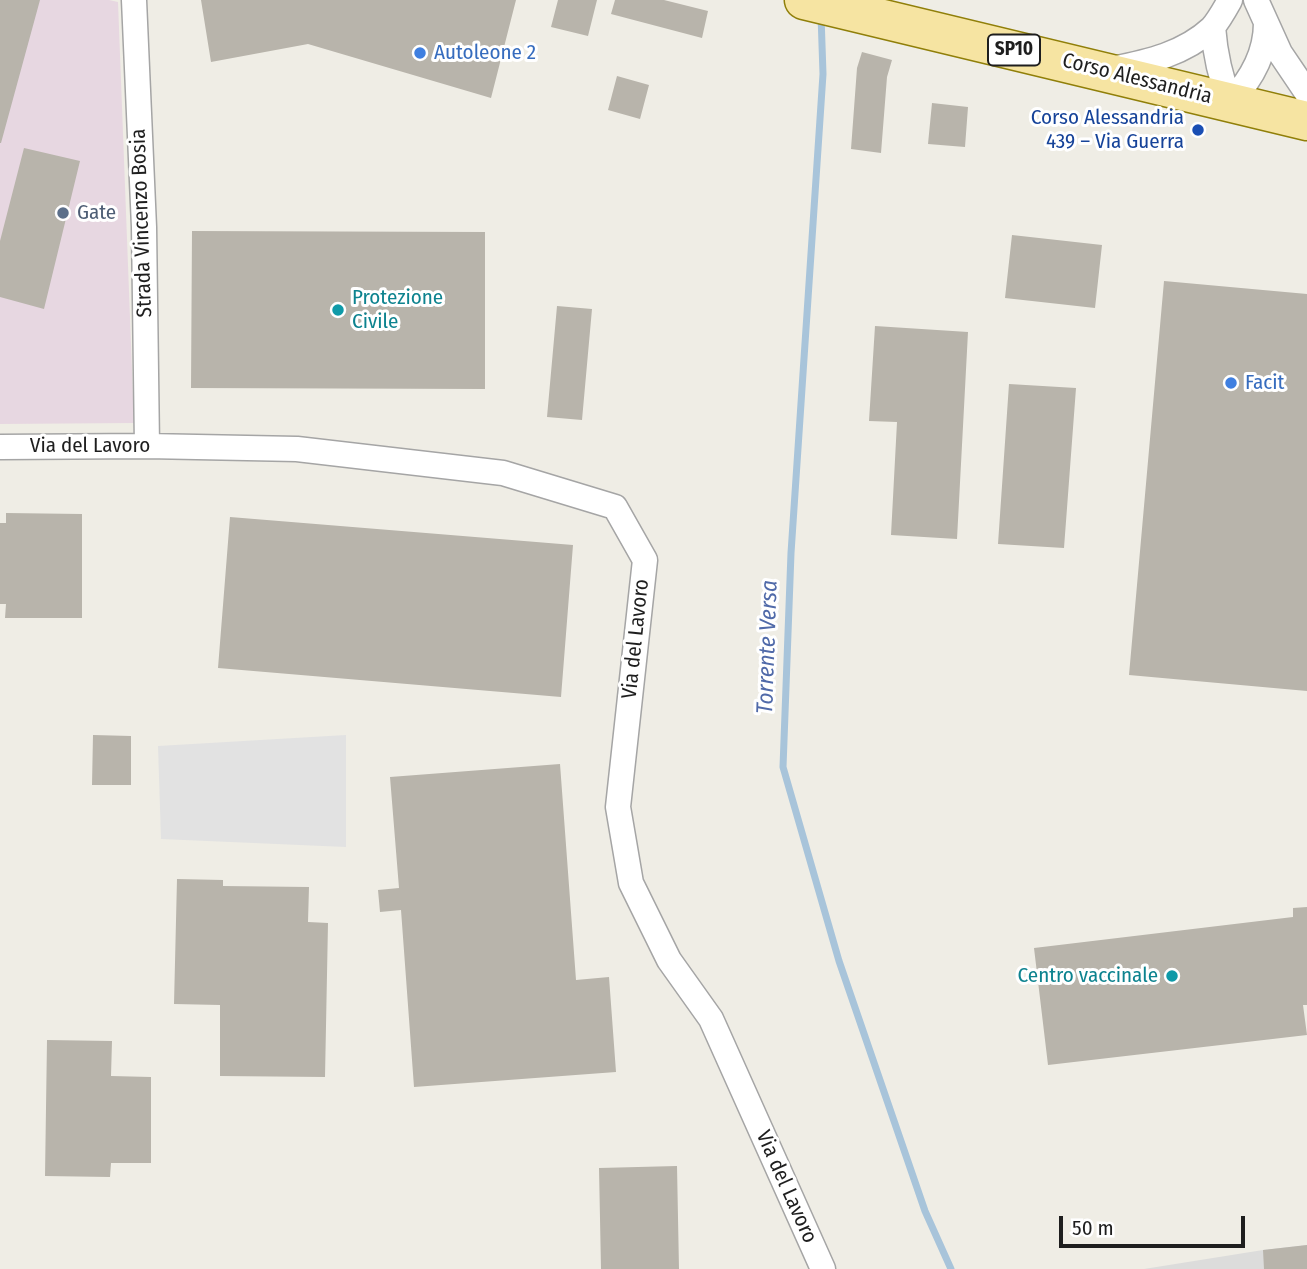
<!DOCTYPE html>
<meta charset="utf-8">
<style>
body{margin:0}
#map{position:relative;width:1307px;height:1269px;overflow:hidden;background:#efede5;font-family:"Fira Sans Condensed",sans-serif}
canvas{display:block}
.scale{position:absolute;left:1059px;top:1216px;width:186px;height:32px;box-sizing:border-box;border:4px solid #1e1e1e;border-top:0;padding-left:9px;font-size:21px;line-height:24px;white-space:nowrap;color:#1e1e1e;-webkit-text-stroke:5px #fff;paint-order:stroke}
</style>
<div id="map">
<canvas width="1307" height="1269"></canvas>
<div class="scale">50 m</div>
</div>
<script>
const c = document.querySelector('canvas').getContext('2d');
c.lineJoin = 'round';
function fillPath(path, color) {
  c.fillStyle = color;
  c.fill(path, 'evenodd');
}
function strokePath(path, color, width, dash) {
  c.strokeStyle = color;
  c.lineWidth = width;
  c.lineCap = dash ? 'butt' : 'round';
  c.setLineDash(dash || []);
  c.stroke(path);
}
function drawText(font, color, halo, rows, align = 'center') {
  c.font = font + ' "Fira Sans Condensed",sans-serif';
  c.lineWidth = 6;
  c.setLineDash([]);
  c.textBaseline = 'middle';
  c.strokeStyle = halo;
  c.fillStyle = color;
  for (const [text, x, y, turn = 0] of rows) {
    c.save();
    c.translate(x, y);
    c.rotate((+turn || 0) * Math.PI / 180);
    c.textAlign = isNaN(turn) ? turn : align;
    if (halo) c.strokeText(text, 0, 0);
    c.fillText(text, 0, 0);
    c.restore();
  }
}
fillPath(new Path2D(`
 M1307 1245V1269H1144L1263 1250Z`), '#dcdcdb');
fillPath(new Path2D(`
 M0 0H109L118 2 134 423 0 424Z`), '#e7d7e1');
fillPath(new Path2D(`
 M346 735V847L161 839 158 746Z`), '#e2e2e2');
strokePath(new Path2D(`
 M821 15 823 74 791 553 783 767 839 961 925 1211 951 1269`), '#a8c4da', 7);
fillPath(new Path2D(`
 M0 0H40L1 143H0Z
 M201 0H516L491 98 308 44 211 62Z
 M558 0H597L588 36 551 27Z
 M615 0H664L708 11 702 38 611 14Z
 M862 52 892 60 887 77 881 153 851 149 857 68Z
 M617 76 649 85 640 119 608 110Z
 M932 103 968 107 965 147 928 144Z
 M24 148 80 161 44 309 0 297V241Z
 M192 231 485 232V389L191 388Z
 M1012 235 1102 245 1095 308 1005 298Z
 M1164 281 1307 294V691L1129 675Z
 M557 306 592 309 582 420 547 417Z
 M875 326 968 332 957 539 891 535 897 422 869 421Z
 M1009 384 1076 388 1064 548 998 544Z
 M6 513 82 514V618H5L6 604H0V523H6Z
 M230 517 573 545 561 697 218 668Z
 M93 735 131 736V785H92Z
 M560 764 576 980 609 977 616 1072 414 1087 401 910 380 912 378 890 399 888 390 777Z
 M177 879 223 880V886L309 887 308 922 328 923 325 1077 220 1076V1005L174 1004Z
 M1307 907V1005H1303L1307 1035 1048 1065 1034 948 1293 917V908Z
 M47 1040 112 1041 111 1076 151 1077V1163H111L110 1177 45 1176Z
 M677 1166 679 1269H601L599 1168Z
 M1307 1245V1269H1264L1263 1250Z`), '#b8b4ab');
const street = new Path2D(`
 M134 0 144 227 147 446
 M1256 0 1280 53 1307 93
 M1213 27C1215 53 1220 77 1230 102 1251 80 1266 54 1266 23
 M1112 69C1148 62 1184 54 1212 28 1219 20 1225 9 1230 0
 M0 447 147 446 297 449 503 473 615 507 645 560 618 807 631 883 669 960 711 1019 823 1269`);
const primary = new Path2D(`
 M804 0 1307 121`);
strokePath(street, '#a5a5a5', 27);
strokePath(primary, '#907f09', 41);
strokePath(street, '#fff', 24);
strokePath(primary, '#f6e4a2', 38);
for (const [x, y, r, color] of [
 [420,53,7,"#3f7fe0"],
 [1198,130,7,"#1a4fb4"],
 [63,213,7,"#5c6f8a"],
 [338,310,7,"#0f9aa8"],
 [1231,383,7,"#3f7fe0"],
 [1172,976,7,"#0f9aa8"]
]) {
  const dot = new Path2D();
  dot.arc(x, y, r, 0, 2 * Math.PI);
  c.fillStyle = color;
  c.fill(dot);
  strokePath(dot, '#fff', 2.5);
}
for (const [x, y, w] of [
 [1014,50,52]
]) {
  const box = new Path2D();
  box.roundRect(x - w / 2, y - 15.5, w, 31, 5);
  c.fillStyle = '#fff';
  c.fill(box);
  strokePath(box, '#1e1e1e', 2);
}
drawText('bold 19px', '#1e1e1e', null, [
 ["SP10",1014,50]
]);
drawText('21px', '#366cbe', '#fff', [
 ["Autoleone 2",434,53],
 ["Facit",1245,383]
], 'left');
drawText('21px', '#1e1e1e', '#fff', [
 ["Corso Alessandria",1137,79,14],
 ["Strada Vincenzo Bosia",142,223,-92],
 ["Via del Lavoro",90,446],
 ["Via del Lavoro",636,639,-84],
 ["Via del Lavoro",786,1187,66]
]);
drawText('21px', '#164399', '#fff', [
 ["Corso Alessandria",1184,118],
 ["439 – Via Guerra",1184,142]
], 'right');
drawText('21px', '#4e5e75', '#fff', [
 ["Gate",77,213]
], 'left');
drawText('21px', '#0d838f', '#fff', [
 ["Protezione",352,298],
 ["Civile",352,322],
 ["Centro vaccinale",1158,976,"right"]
], 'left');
drawText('italic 23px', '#506aa9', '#fff', [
 ["Torrente Versa",768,647,-88]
]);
</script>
